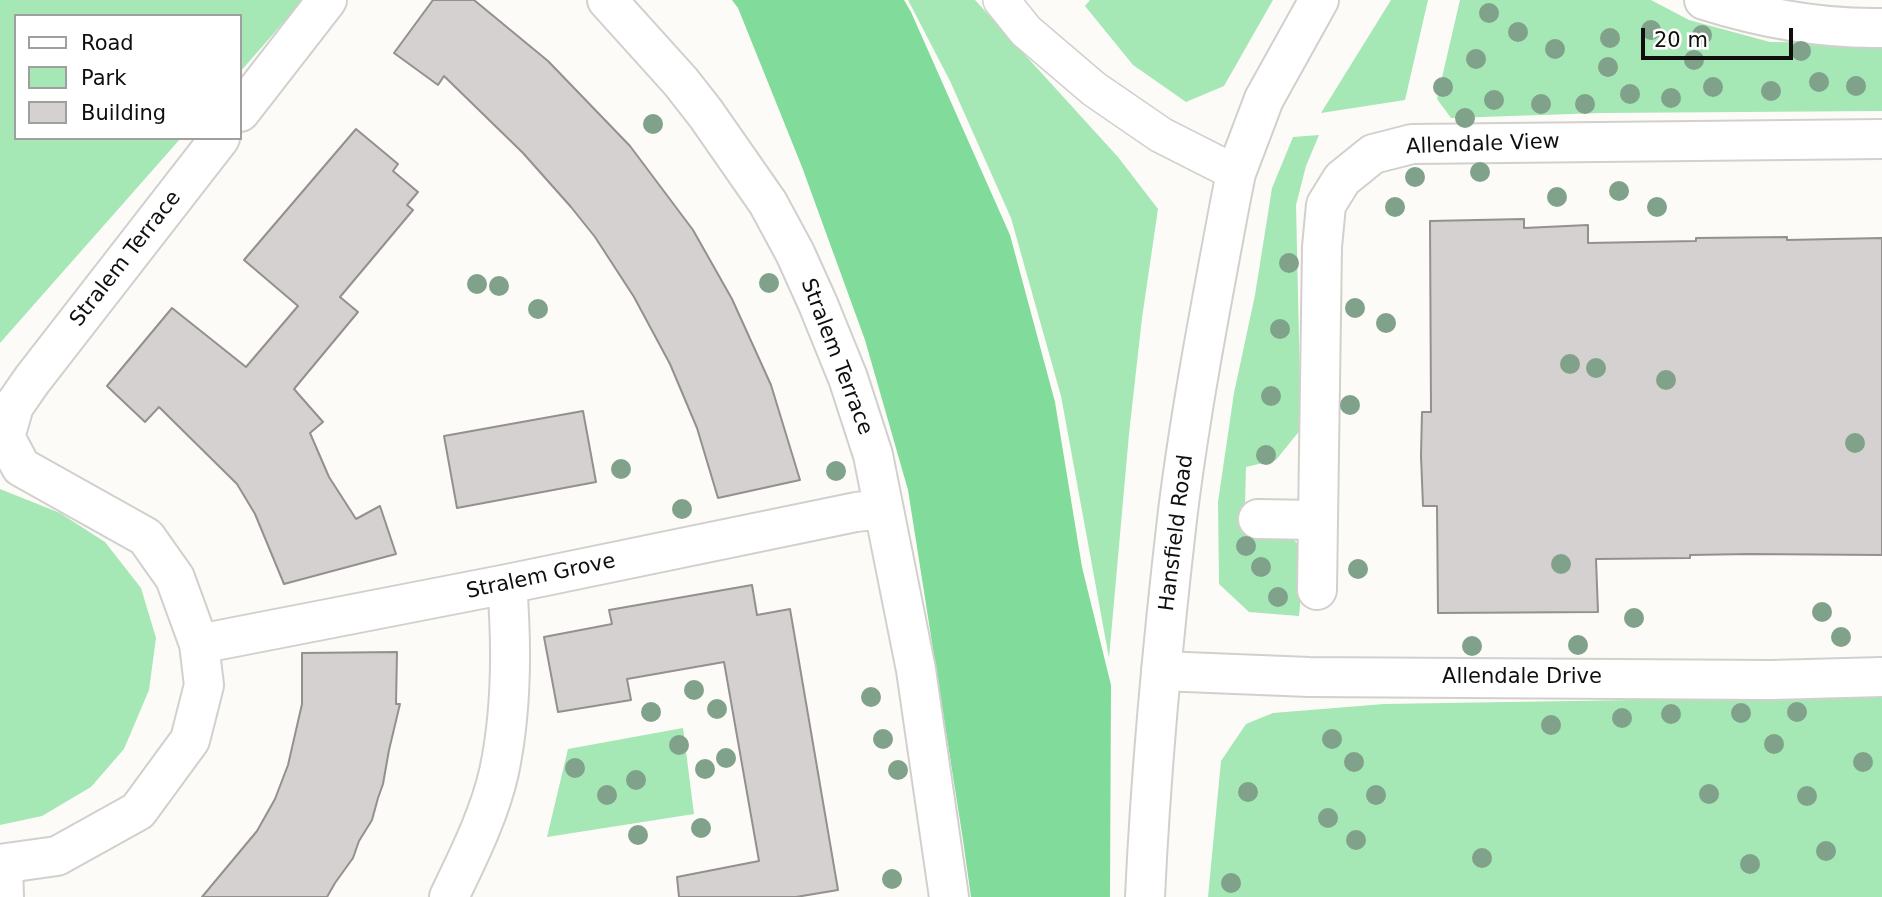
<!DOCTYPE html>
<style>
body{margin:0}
#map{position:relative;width:1882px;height:897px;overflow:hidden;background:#fdfbf8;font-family:"DejaVu Sans",sans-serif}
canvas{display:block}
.legend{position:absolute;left:14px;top:14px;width:228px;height:126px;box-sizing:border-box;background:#fff;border:2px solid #9f9f9f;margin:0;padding:9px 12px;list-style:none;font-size:21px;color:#100f0e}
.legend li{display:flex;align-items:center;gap:14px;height:35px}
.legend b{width:35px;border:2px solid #9f9f9f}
.scale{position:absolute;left:1641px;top:28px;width:152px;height:32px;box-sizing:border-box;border:4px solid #100f0e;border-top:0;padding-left:9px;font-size:21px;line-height:24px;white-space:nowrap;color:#100f0e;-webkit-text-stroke:5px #fff;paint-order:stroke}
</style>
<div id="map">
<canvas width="1882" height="897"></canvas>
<ul class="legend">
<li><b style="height:9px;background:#fff"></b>Road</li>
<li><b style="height:19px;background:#a5e7b5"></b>Park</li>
<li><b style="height:19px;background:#d5d1d0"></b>Building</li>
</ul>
<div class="scale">20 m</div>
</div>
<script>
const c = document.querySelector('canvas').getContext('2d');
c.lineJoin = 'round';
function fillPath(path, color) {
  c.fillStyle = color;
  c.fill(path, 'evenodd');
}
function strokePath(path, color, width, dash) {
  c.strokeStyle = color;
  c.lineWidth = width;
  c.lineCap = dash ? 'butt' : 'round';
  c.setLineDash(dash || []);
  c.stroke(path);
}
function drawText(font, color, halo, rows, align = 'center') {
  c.font = font + ' "DejaVu Sans",sans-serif';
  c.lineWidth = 7;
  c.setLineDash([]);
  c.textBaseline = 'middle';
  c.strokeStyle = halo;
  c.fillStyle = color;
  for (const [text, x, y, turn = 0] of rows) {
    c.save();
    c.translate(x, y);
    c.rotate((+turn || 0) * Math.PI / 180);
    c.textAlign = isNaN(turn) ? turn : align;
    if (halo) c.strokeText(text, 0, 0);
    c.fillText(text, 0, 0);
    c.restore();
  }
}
fillPath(new Path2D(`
 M0 0H303L240 72V16H16V138H181L0 343Z
 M908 0H975L1118 157 1158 209 1142 318 1129 434 1109 658 1061 396 1011 218 950 81Z
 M1090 0H1273L1224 86 1186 102 1133 65 1085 6Z
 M1391 0H1428L1405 100 1321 113Z
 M1460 0H1651L1689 20 1770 42 1882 43V111L1601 113 1451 118 1437 99Z
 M1319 135 1306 166 1296 205 1301 429 1276 460 1246 467 1245 505 1283 526 1299 546 1303 573 1299 616 1249 612 1219 584 1218 502 1234 393 1255 295 1272 188 1293 137Z
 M0 489 60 513 105 542 141 588 156 638 149 690 124 749 91 787 42 816 0 825Z
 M1882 696V897H1208L1221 761 1246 724 1273 713 1384 704Z
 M683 728 694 814 547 837 568 749Z`), '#a5e7b5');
fillPath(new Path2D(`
 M732 0H904L911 12 1010 235 1055 402 1082 567 1111 685 1110 897H971L963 840 908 490 865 340 802 167 738 8Z`), '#81db9a');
const building = new Path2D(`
 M433 0H474L548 61 630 146 693 230 732 299 771 385 800 480 718 498 697 428 670 364 634 297 595 237 571 207 523 153 444 76 438 85 394 53Z
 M356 129 398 164 393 171 418 192 407 205 413 210 340 297 358 312 294 389 323 422 310 433 329 477 356 519 380 506 396 554 284 584 255 514 237 484 159 407 145 422 107 386 172 308 246 367 298 306 244 260Z
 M1524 219V228L1588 225V243L1696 241V238L1787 237V240L1882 238V555L1749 554 1690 555V558L1596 559 1598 612 1438 613 1437 506H1423L1421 456 1422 412H1431L1430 221Z
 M583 411 596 482 457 508 444 436Z
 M752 585 757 615 790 609 838 890 796 897H679L677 877 759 861 724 662 627 679 631 700 558 712 544 637 612 624 609 610Z
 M397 652 396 704H400L389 750 383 784 378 798 372 820 359 841 353 858 335 883 327 897H202L257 831 275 799 288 765 302 704V653Z`);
fillPath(building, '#d5d1d0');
strokePath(building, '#94908f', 2);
const pedestrian = new Path2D(`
 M1001 0 1026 31 1094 89 1161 135 1236 173`);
const minor = new Path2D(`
 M607 0 681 82 706 114 768 203 795 253 818 304 848 378 873 455 916 670 949 897
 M1704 0C1761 18 1823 29 1882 28
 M240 112 327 0
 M1258 519 1317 520
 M1317 590 1322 247 1326 205 1342 179 1373 154 1412 144 1882 139
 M199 644 507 584 856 512 883 509
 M1161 671 1309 677 1771 680 1882 677
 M0 864 57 856 138 811 190 740 204 685 199 644 175 578 146 537 21 467 5 437 14 406 32 380 220 138
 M3 865 4 897
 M449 897C468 857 489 816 499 772 512 711 512 646 507 584`);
const tertiary = new Path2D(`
 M1145 897C1151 768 1163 639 1178 511 1191 408 1211 305 1230 203L1236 173 1264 99 1319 0`);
strokePath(pedestrian, '#d2d0cd', 38);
strokePath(minor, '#d2d0cd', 42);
strokePath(tertiary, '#d2d0cd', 42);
strokePath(pedestrian, '#fff', 35);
strokePath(minor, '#fff', 38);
strokePath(tertiary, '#fff', 38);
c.fillStyle = '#80a28a';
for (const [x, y] of [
 [1489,13],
 [1651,30],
 [1518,32],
 [1702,35],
 [1610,38],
 [1555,49],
 [1801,51],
 [1476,59],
 [1694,60],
 [1608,67],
 [1819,82],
 [1856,86],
 [1443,87],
 [1713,87],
 [1771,91],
 [1630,94],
 [1671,98],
 [1494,100],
 [1541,104],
 [1585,104],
 [1465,118],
 [653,124],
 [1480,172],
 [1415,177],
 [1619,191],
 [1557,197],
 [1395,207],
 [1657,207],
 [1289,263],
 [769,283],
 [477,284],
 [499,286],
 [1355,308],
 [538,309],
 [1386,323],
 [1280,329],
 [1570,364],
 [1596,368],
 [1666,380],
 [1271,396],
 [1350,405],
 [1855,443],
 [1266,455],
 [621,469],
 [836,471],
 [682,509],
 [1246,546],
 [1561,564],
 [1261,567],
 [1358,569],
 [1278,597],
 [1822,612],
 [1634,618],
 [1841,637],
 [1578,645],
 [1472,646],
 [694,690],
 [871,697],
 [717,709],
 [651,712],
 [1797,712],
 [1741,713],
 [1671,714],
 [1622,718],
 [1551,725],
 [883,739],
 [1332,739],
 [1774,744],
 [679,745],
 [726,758],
 [1354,762],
 [1863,762],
 [575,768],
 [705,769],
 [898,770],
 [636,780],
 [1248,792],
 [1709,794],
 [607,795],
 [1376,795],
 [1807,796],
 [1328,818],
 [701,828],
 [638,835],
 [1356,840],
 [1826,851],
 [1482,858],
 [1750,864],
 [892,879],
 [1231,883]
]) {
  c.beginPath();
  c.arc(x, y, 10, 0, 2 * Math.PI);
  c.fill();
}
drawText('21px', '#100f0e', '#fff', [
 ["Allendale View",1483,145,-2],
 ["Stralem Terrace",126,259,-52],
 ["Stralem Terrace",836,357,69],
 ["Hansfield Road",1177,533,-83],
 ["Stralem Grove",541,577,-12],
 ["Allendale Drive",1522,678]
]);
</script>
